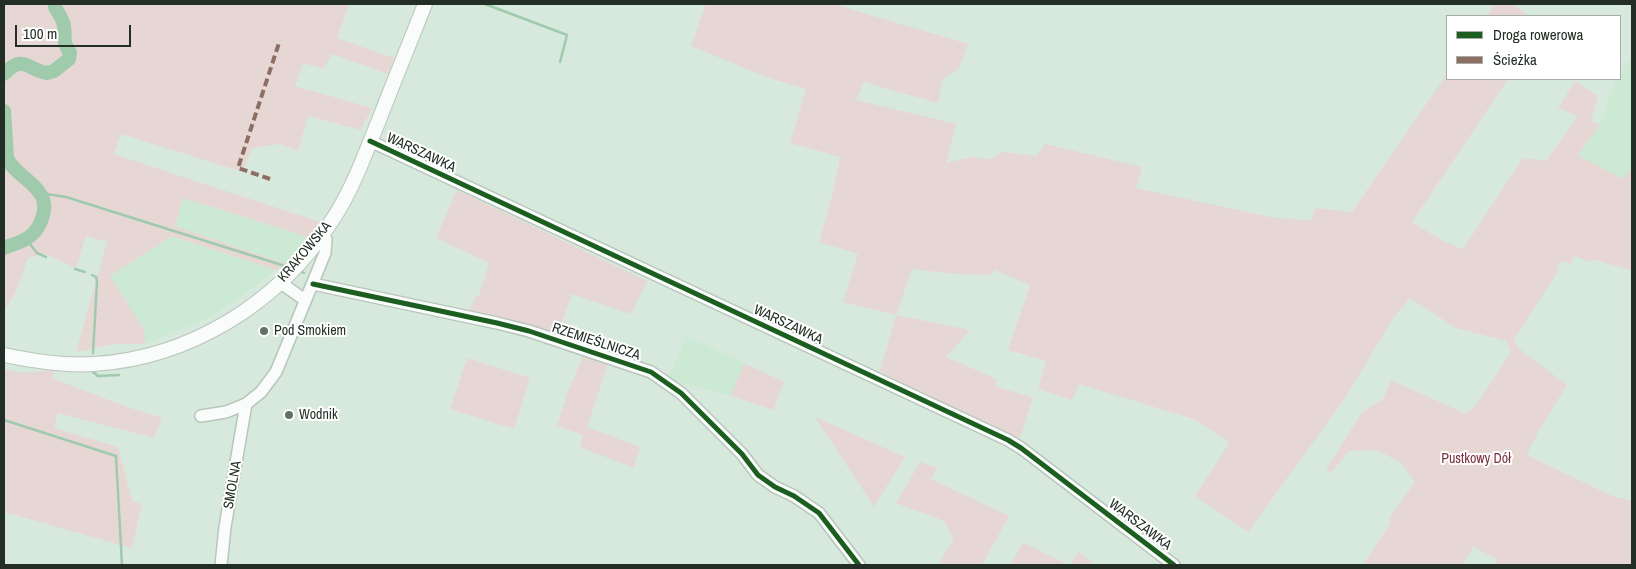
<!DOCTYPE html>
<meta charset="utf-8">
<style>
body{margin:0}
#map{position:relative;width:1636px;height:569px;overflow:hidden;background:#d7e9dc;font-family:"Archivo Narrow",sans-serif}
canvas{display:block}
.frame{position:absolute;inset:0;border:5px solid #232f26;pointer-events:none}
.legend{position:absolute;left:1446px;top:15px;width:175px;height:65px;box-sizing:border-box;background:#fff;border:1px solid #a7aca8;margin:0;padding:6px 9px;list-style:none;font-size:15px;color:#232f26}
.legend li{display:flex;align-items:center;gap:10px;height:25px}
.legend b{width:25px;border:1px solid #a7aca8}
.scale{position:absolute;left:15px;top:25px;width:116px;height:22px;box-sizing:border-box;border:2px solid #232f26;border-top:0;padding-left:6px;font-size:15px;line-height:18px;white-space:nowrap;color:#232f26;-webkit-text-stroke:4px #fff;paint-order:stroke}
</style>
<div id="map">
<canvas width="1636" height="569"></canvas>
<div class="frame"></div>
<ul class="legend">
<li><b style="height:6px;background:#1b5e20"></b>Droga rowerowa</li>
<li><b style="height:6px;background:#8d6e63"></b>Ścieżka</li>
</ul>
<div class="scale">100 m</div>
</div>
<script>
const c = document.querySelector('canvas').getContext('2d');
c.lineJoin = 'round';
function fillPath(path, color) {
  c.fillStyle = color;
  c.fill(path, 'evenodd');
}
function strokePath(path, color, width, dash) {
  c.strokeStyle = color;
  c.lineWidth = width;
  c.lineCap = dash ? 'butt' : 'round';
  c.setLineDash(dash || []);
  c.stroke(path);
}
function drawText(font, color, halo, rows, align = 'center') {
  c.font = font + ' "Archivo Narrow",sans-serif';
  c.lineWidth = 4;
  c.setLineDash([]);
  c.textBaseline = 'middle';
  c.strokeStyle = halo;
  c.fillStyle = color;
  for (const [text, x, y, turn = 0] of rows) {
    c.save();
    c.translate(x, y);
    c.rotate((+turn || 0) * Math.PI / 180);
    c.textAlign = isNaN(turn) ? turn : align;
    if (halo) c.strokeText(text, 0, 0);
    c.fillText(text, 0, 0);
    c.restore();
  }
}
fillPath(new Path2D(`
 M1630 59 1632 60V168L1624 179 1578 155 1600 125 1615 81 1617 79H1620V74Z
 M183 198 311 238 286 264 174 226Z
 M114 216 275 270 235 301 206 319 145 344H114L76 352Z
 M687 336 744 363 731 396 668 379Z`), '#cce9d4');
fillPath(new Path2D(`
 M4 4H349L337 38 394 58 388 74 332 54 323 69 303 63 295 86 372 108 361 130 308 116 298 151 280 144 252 148 243 172 121 134 114 154 320 222 311 238 183 198 175 226 286 264 275 270 172 236 110 276 144 329 145 344H114L76 352 107 242 86 236 76 268 45 254 28 258 16 292 4 311Z
 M706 4H833L968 44 959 68 943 79 937 103 864 82 856 100 956 124 946 163 970 157 991 159 1002 152 1036 156 1045 144 1142 167 1136 188 1270 217 1311 221 1316 208 1352 212 1447 74V79H1508L1412 222 1443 241 1463 249 1523 158 1546 161 1578 116 1558 108 1575 81 1598 96 1591 121 1600 125 1578 155 1623 179 1632 168V271L1593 259 1590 262 1574 256 1571 264 1560 261 1556 275 1514 339 1517 347 1567 385 1537 434 1527 455 1610 495 1632 501V565H1494L1497 559 1473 547 1463 565H1363L1390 524V517L1415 482 1401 463 1377 450 1349 451 1331 473 1326 470 1362 412 1383 399 1391 380 1466 414 1477 404 1511 352 1506 341 1456 328 1410 298 1394 317 1343 401 1248 532 1195 496 1230 442 1193 419 1079 384 1072 400 1038 389 1046 361 1008 350 1030 285 995 270 990 275 954 274 912 269 896 315 970 330 946 357 997 379 995 386 1033 398 1020 438 982 425 920 395 880 371 896 315 843 302 858 254 819 242 832 196 840 157 790 143 806 89 769 78 691 46Z
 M1496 4H1512L1529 16H1487Z
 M457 190 647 281 631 314 572 294 561 325 574 329V338L585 347 469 312 476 295 479 296 489 263 436 238Z
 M584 354 608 363 587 427 640 447 634 468 580 447 583 435 557 426 568 391Z
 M467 358 530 378 514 429 450 409Z
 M744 363 784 382 773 410 731 396Z
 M4 369 23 373 54 370 52 378 124 406 162 418 154 438 58 413 54 428 118 447 132 501 142 504 132 548 4 512Z
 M815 417 905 457 874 507Z
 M920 462 937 468 931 479 1009 516 982 565H938L954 539 944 521 896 503Z
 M1023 542 1068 565H1011Z
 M1078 552 1095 565H1071Z`), '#e7d7d4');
strokePath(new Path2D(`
 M485 4 567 35 560 62
 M40 193 66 197 285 266
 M26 239 37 253 46 257
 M75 269 85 272
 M302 272 304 273
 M92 275 96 277 97 282 93 353
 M93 372 98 376 119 375
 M4 420 116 456 122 565`), '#9fcaac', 2.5);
strokePath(new Path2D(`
 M4 74C24 53 27 70 47 73L54 71 69 59 70 53C62 41 66 38 64 26 63 19 58 13 55 7V4
 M4 111 7 158C14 173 30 179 39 192 51 207 40 231 26 239 19 243 11 245 4 248`), '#9fcaac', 14);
const minor = new Path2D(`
 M370 141 1008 440 1021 448 1174 565
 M281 283 305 300
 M313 284 497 323 529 331 651 372 681 393 742 454 758 475 775 487 794 496 819 513 859 565
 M201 416 226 412 246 404 261 392 276 372 325 253 326 239 322 236
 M221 565 225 527 246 404`);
const major = new Path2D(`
 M4 355C33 361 64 366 94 364 190 358 279 303 331 222 352 191 365 154 379 120 394 81 410 42 425 4`);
strokePath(minor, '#b8c6bc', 14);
strokePath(major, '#b8c6bc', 16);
strokePath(minor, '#f9fcfa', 11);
strokePath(major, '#f9fcfa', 14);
strokePath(new Path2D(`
 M270 179 238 168 279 43`), '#8d6e63', 4, [8, 4]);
strokePath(new Path2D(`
 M370 141 1008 440 1021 448 1174 565
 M313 284 497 323 529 331 651 372 681 393 742 454 758 475 775 487 794 496 819 513 859 565`), '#1b5e20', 5);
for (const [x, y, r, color] of [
 [264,331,5,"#627066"],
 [289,415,5,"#627066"]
]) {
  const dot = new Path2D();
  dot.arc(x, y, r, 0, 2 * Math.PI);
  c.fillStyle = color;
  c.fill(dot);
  strokePath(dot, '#fff', 2);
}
drawText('14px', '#232f26', '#fff', [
 ["WARSZAWKA",421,153,25],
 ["KRAKOWSKA",305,252,-50],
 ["WARSZAWKA",788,325,25],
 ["RZEMIEŚLNICZA",596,342,18],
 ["SMOLNA",233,485,-80],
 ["WARSZAWKA",1140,525,37]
]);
drawText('14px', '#232f26', '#fff', [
 ["Pod Smokiem",274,331],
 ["Wodnik",299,415]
], 'left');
drawText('14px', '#7c2f3f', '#fff', [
 ["Pustkowy Dół",1476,459]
]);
</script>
